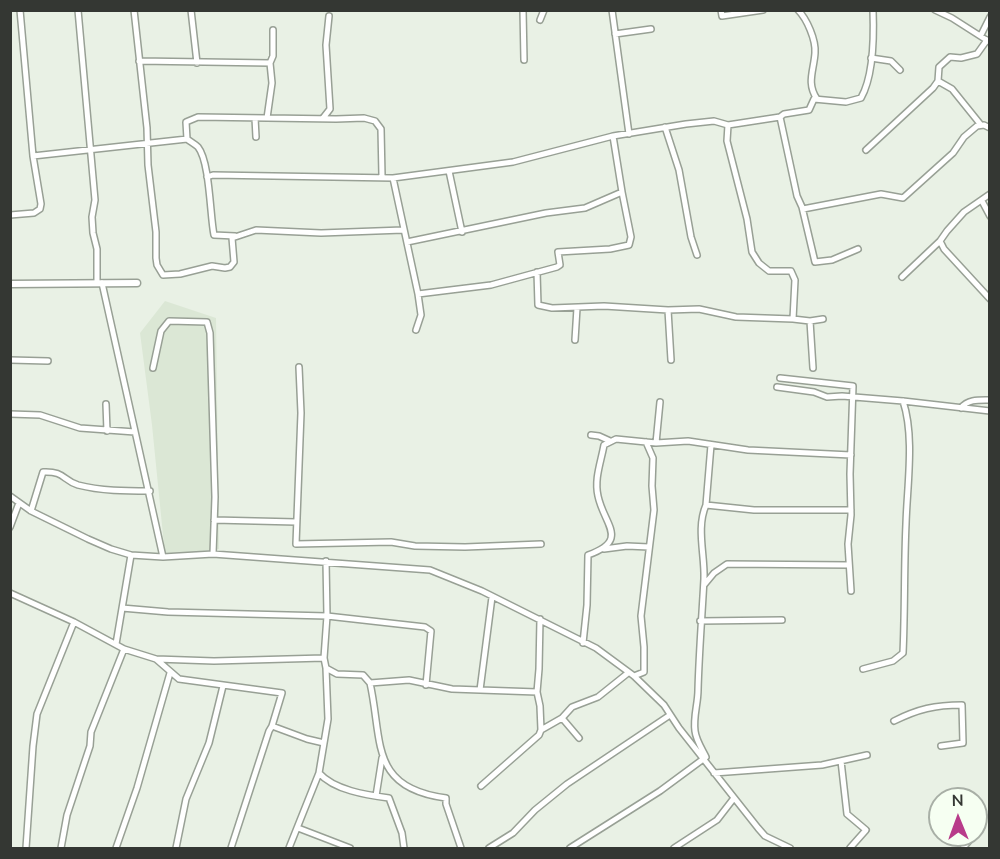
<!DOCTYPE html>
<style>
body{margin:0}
#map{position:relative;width:1000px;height:859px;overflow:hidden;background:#e9f1e5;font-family:"Nunito Sans",sans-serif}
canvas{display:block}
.frame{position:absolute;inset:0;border:12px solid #343733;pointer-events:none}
.north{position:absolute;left:928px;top:787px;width:60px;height:60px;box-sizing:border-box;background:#f6fff2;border:2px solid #a8afa6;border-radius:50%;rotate:359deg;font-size:16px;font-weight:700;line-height:24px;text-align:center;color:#343733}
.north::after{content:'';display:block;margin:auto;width:21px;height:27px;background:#b83b8a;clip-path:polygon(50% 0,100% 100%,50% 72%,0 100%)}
</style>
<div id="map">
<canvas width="1000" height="859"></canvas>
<div class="frame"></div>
<div class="north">N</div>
</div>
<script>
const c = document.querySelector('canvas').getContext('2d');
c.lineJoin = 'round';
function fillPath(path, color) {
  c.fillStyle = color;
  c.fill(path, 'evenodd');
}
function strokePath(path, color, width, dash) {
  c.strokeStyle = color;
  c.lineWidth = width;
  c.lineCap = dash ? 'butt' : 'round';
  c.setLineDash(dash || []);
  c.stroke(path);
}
fillPath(new Path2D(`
 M165 301 216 318 219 549 165 555 152 425 140 333Z`), '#dbe7d5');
const minor = new Path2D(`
 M78 10 95 200 92 217 93 233 97 249V283
 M134 10 147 128 148 165 156 232V258L157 265 163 275 180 274 212 266 225 268 230 267 234 262 232 238 256 230 321 233 403 230
 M191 10 197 63
 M523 10 524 60
 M612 10 629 134
 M721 10 722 16 763 10
 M798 10C807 19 816 40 815 53 814 70 806 83 817 99
 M935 10 952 18 988 41
 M540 20 544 10
 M615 34 651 29
 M981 35 990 17
 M871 58 891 61 900 70
 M139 61 270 63
 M938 81 952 89 981 125
 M780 117 784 114 809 110 814 99 846 102 861 98C874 75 874 36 873 10
 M255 118 256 137
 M267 118 272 83 270 63 273 56V30
 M323 118 330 109 326 45 329 16
 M728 125 727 141 747 219 752 252 759 263 769 271H791L795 280 793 319 810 321 813 368
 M665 127 679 170 691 237 697 255
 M187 139 186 122 198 117 336 119 364 118 375 121 381 129 382 176
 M866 150 933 88 938 81 939 67 950 57 961 58 977 54 987 40
 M33 156 187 139C191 142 195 144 198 147 210 162 210 216 214 235L235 236
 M449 171 462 232
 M207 177 213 175 393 178 418 294 421 315 416 330
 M393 178 513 162 613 136 686 124 714 121 728 125 780 117 797 196 802 207 815 262 832 260 858 249
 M982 201 990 216
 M803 209 881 194 903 198 953 153 964 137 977 126 984 125 990 128
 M10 215 34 213 40 209 41 204 33 156 20 10
 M940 241 944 249 990 299
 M407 242 546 213 585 208 622 192 613 136
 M537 272 538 305 552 308 604 306 668 310 671 360
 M902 277 940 241 947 231 964 212 990 194
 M102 283 163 557
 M418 294 491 285 557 267 560 265 558 252 610 249 629 245 631 237 622 192
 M668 310 699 309 736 317 793 319
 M810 321 823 319
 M575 340 577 308
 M10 360 48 361
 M299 367 301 413 296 544 391 542 415 546 465 547 541 544
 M153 368 161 331 169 321 207 322 210 333 215 497 213 554
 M780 378 853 386 850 474 851 515 848 544 851 591
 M777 387 814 392 827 397 842 396 903 401 990 411
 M106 404 107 431
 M961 408C968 399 979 400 990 400
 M10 414 40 415 80 428 135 432
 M591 435 599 436 610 441
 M656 443 660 402
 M10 496 31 511 88 539 111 549 131 555 163 557 213 554 430 570 482 591 596 648 634 676 664 705 679 728 758 828 765 836 790 848
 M706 505 754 510H851
 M31 511 43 472C65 471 62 480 78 485 101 491 126 491 150 491
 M214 520 296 522
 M10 527 19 503
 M604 549 627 546 649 547
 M326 561 327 616 324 658 326 668 337 674 363 675 370 683
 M704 585 714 573 727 564 849 565
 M10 593 74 622 124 649 156 659 179 679 282 693 272 726 307 739 324 743 319 773C334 790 366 795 389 798L402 833 404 848
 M492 597 480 690 537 692
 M122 608 168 612 327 616 425 627 431 631 426 685
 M700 621 782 620
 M583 643 587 605 588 555C630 540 604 525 598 496 594 479 601 462 604 445L616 439 656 443 688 441 748 450 851 455
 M116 644 131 555
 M156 659 214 661 324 658
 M863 669 893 661 903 653C905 610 904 567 906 524 907 486 915 437 903 401
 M634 676 644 672V647L641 616 654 510 652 486 653 458 646 442
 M562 718 579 738
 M894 721C918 709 935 705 962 705L963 743 941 746
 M541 730 562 718 572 707 598 697 628 673
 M324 743 328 719 326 668
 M841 761 847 814 866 830 850 848
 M714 773 822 765 867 755
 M481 786 539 735 541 730 540 706 537 692 539 669 540 619
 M376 796 382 758
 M298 828 350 848
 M976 832 981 825 984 816 976 806
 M26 848 33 746 37 714 74 622
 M61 848 67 815 90 746 91 732 124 649
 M116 848 137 788 170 673
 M176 848 186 799 209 743 223 686
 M231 848 269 731 272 726
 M289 848 319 773
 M461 848 446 804V798C369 788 383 741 370 683L409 680 452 689 480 690
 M489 848 513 833 535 810 567 784 670 715
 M570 848 660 791 706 757C702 749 696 740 695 731 693 717 698 704 698 690 699 653 702 616 704 579 705 555 696 528 706 505L711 445
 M674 848 717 820 734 798
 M963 848 974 835`);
const tertiary = new Path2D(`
 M10 284 137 283`);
strokePath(minor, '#98a095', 8);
strokePath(tertiary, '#98a095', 9);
strokePath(minor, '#fff', 5);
strokePath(tertiary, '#fff', 6);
</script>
